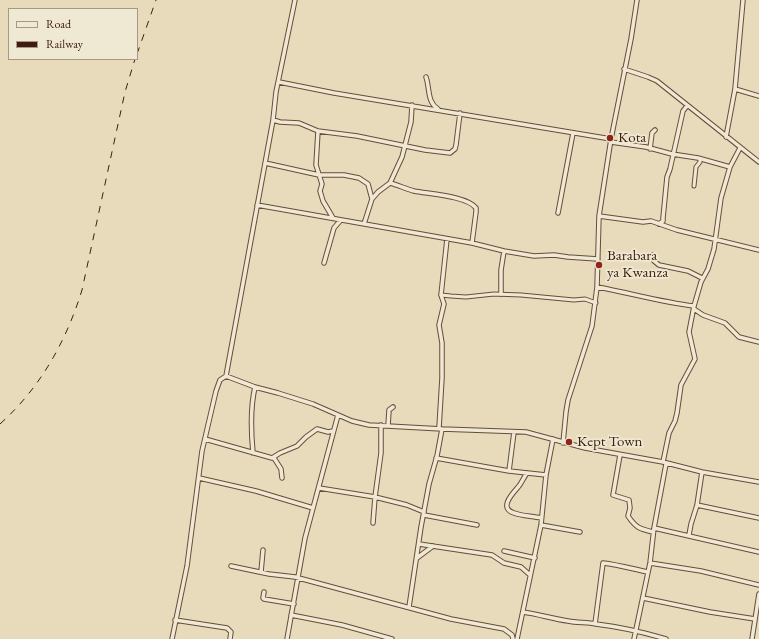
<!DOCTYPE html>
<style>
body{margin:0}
#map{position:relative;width:759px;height:639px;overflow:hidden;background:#e7dbbc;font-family:"EB Garamond",serif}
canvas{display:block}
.legend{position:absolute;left:8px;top:8px;width:130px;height:52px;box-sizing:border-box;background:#efe8d3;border:1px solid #a89784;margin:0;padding:5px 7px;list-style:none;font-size:12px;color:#3e1d0e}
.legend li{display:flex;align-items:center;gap:8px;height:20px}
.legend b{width:20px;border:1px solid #a89784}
</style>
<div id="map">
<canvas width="759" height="639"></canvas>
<ul class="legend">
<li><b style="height:5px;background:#efe8d3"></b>Road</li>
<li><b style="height:5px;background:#3e1d0e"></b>Railway</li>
</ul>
</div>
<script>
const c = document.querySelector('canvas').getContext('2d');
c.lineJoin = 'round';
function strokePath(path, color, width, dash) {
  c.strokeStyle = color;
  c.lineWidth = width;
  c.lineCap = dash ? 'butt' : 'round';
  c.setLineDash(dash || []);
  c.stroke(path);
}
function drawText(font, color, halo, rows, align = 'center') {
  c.font = font + ' "EB Garamond",serif';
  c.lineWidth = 3.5;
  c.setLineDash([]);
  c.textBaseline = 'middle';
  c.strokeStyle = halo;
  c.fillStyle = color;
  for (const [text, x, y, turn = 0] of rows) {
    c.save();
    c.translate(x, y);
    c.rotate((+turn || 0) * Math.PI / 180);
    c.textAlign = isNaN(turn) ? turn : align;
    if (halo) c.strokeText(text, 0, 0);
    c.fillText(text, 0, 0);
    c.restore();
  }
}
const pedestrian = new Path2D(`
 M694 186 696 167 700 162V159
 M441 295 451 296 466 297 494 294 521 295 574 300 585 299 596 303`);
const minor = new Path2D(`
 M743 0 735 89 759 96
 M624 69 648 77 657 81 759 162
 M426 77C430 89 427 102 438 109
 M279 82 334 93 611 139
 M273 120 280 122 299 123 318 131 357 136 425 150 450 153 455 149 456 145 460 113
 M318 131 316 165 322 184 320 191 323 201 333 218
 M726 137 735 89
 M611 142 646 147 672 154 698 158 730 167
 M650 149 652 133 655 130
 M265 163 319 175H344L359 178 368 184 372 199
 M390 183C398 185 406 189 414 191 429 194 467 196 476 208V212L472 243
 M257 205 472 243 504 251 534 256 554 255 568 257 598 259
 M558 213 573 133
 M599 216 643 222 651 221 677 230 759 250
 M364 224 372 199 378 192 390 183 402 157 411 122 412 105
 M659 224 663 221V218L667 177 670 169 683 111 687 106
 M652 255 654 261 659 265 688 271 702 278
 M324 263 334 228 340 221
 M597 287C630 293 661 302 694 306
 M501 294V270L504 251
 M694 309 703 315 725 323 739 337 759 342
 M226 376 255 387 278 393 313 404 352 421 369 425 442 429 526 432 585 448 663 462 702 472 759 482
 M388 426 389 410 393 407
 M439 428 442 378V343L439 325 444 304 441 295 447 239
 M205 439 272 458 280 453 297 446 306 437 317 429 328 432 333 431
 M563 443 566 412 568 400 592 326 597 287 599 216 611 139 631 39 637 0
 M253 453C251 432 250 408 255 387
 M620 455 613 495 629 500 630 508 628 516C636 528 640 529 653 532
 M274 458 281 469 282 478
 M436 458 509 471 546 475
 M663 462 669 433 675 421 677 413 681 385 695 359 689 332 694 306 701 282 708 269 714 249 721 198 730 167 740 148
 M509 471 514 432
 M702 472 697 505 759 518
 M527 473C524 477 522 482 519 486 513 493 498 508 514 513 522 516 532 516 541 518
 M199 478 256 491 313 508
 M319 488 375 497 407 505 424 512
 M424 515 477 525
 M373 523 375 497 381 453V425
 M541 525 580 532
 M654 528 759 552
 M689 535 691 524 697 505
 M419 544 492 555 504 563 521 567 530 575
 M504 551 535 558
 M417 558 433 546
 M650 563 701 571 759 585
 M231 566 269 574 295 577 451 619 504 629 512 635 513 639
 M261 572 263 550
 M264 592 263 598 264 599 294 604
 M643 598 710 612 755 619
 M409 607 421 527 429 484 437 456 442 429
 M523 612C538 614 553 619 568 621 578 623 587 622 596 624 620 627 643 632 666 639
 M291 615 342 625 392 639
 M175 620 227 628 231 632 230 639
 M595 624 603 563C619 565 633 569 648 572
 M172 639 187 566 202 451 216 391 220 380 226 376 273 120 276 92 295 0
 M287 639 305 538 338 415
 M517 639 541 525 546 475 553 439
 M634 639 650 563 654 528 666 464
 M752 639 759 594`);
strokePath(pedestrian, '#684c3a', 5);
strokePath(minor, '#684c3a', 5.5);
strokePath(pedestrian, '#efe8d3', 3);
strokePath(minor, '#efe8d3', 3.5);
strokePath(new Path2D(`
 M137 54 156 0
 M0 424C40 388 66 342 82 290L125 92 135 59`), '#3e1d0e', 1, [7, 7]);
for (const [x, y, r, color] of [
 [610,138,4,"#8f2418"],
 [599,265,4,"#8f2418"],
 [569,442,4,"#8f2418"]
]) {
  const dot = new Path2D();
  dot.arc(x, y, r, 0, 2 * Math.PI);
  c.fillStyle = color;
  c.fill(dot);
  strokePath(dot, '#efe8d3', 1.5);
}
drawText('15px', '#3e1d0e', '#efe8d3', [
 ["Kota",618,138],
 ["Barabara",607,256],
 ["ya Kwanza",607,273],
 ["Kept Town",577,442]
], 'left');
</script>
